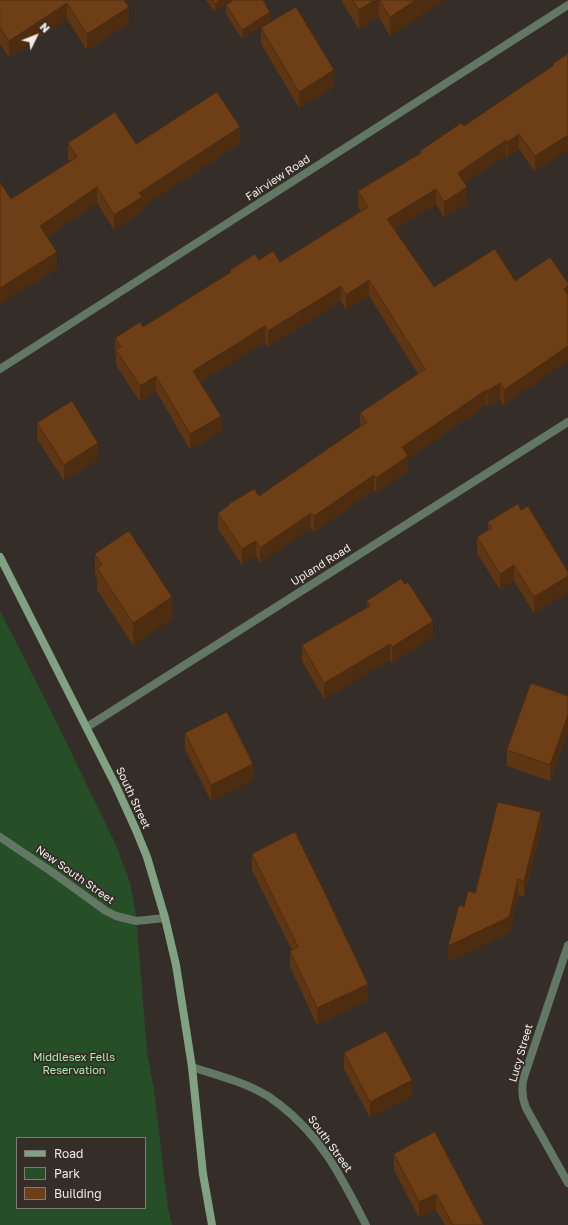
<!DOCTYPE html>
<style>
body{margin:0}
#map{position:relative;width:568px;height:1225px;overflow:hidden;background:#352d28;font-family:"Golos Text",sans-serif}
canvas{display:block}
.legend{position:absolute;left:16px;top:1137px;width:130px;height:72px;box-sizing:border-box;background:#352d28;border:1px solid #807975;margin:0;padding:5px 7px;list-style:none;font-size:12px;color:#f0ebe8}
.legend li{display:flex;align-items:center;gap:8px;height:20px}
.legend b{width:20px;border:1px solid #807975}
.north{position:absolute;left:16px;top:16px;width:40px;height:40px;-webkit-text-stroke:3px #352d28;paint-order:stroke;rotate:47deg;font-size:11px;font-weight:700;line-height:16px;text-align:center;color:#f0ebe8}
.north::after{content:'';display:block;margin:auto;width:14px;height:18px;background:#f0ebe8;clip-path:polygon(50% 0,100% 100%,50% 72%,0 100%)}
</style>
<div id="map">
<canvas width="568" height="1225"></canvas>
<ul class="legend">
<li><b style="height:5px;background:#80a182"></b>Road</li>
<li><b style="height:11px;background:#264f27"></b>Park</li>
<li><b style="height:11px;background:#6e3f16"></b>Building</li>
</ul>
<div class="north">N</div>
</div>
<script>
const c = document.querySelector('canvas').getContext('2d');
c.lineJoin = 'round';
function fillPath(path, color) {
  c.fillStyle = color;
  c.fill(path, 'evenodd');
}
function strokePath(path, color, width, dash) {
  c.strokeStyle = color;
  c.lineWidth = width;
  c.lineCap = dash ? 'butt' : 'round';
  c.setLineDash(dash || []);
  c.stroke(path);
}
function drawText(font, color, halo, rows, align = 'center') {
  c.font = font + ' "Golos Text",sans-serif';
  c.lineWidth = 3.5;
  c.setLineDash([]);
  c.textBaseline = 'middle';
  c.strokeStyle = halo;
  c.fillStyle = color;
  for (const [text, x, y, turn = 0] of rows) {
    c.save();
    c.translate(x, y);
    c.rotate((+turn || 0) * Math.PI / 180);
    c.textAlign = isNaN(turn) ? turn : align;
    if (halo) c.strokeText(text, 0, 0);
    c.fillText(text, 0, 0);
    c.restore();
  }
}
fillPath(new Path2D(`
 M0 611 49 707 115 843 130 882 136 915 147 1052 154 1090 168 1208 172 1225H0ZM17 1138H145V1208H17Z`), '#264f27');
strokePath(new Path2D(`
 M0 369 568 5
 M87 727 568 422
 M0 837 52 872 106 911 116 916 136 921 165 918
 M568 945 524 1077C521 1088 522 1098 526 1108L568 1183
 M192 1067C216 1075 241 1081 264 1094 269 1096 274 1101 279 1104 322 1137 342 1178 366 1225`), '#637864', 8);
strokePath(new Path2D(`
 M0 557 116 786 136 830 147 857 165 918 176 965 192 1067 203 1174 212 1225`), '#80a182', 8);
fillPath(new Path2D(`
 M0 0H124L129 23 87 50 67 19 9 57 0 44Z
 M206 0H232L215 12Z
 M342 0H445L390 36 379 17 359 29 342 2Z
 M226 5 270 21 242 39 226 14Z
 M261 28 334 86 299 108 261 44Z
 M568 54 535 172 519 149 507 158 506 156 465 183 467 203 444 218 436 204 394 230 434 287 515 281 504 405 500 399 487 407 486 405 408 459V471L376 493 374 490 314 532 311 528 260 563 256 556 242 565 218 529V513L229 505V504L259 496 360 427V413L418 374 369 296 346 310 341 301 268 347 265 342 200 382 221 432 190 450 156 391 140 402 116 365V356L115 353V338L143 327 230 273V270L259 260 280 262 361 211 358 207V191L420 153V151L464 126 553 66V64Z
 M68 143 136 144 240 143 142 207V212L114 230 97 203 47 237 57 268 0 304V182L11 199 70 162 68 159Z
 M37 423 98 459 64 481 37 439Z
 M521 510 568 572V592L534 613 514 581 500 590 477 553V537L488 530V522Z
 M95 554 172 619 133 645 97 590V578L95 575Z
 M367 601 433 637 392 663 390 660 324 699 302 661V645L367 607Z
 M568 696V731L550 781 507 766V750Z
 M185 733 253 780 211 801 185 749Z
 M541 828 524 897 518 895 509 933 448 962 464 907 475 893Z
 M252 854 368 1000 317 1025 290 967V951L292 950 252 870Z
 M344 1053 412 1096 370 1118 344 1069Z
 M394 1154 484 1225H445L436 1210 419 1218 394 1170Z`), '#5f3613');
fillPath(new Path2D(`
 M220 0H232L215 12V4Z
 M375 0H379V17L359 29V10Z
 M416 0H445L390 36V17Z
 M67 3V19L9 57V41Z
 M129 7V23L87 50V34Z
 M270 12V21L242 39V30Z
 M334 70V86L299 108V92Z
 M240 127V143L142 207V212L114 230V215L139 193Z
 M519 134V149L507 158V142Z
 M568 135V150L535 172V156Z
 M506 140V156L458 188V173Z
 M97 187V203L40 242V226Z
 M467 187V203L444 218V202Z
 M436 189V204L387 234V219Z
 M57 252V268L0 304V288Z
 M369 280V296L346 310V295Z
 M341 286V301L268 347V331Z
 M568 286V302L564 289Z
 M265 326V342L193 387V371Z
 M568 346V361L504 405V390Z
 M156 376V391L140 402V386Z
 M500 383V399L487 407V391Z
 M486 390V405L408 459V471L376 493V478L402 447Z
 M221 416V432L190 450V434Z
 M98 443V459L64 481V465Z
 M374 475V490L314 532V516Z
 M311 513V528L260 563V548Z
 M256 541V556L242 565V549Z
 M514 565V581L500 590V574Z
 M568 576V592L534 613V597Z
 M172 597V619L133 645V623Z
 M433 621V637L392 663V647Z
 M390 644V660L324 699V683Z
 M568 715V731L550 781V765Z
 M253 764V780L211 801V785Z
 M541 812V828L524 897V881Z
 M518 879V895L509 933 448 962V946Z
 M368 984V1000L317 1025V1008Z
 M412 1080V1096L370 1118V1102Z
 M436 1194V1210L419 1218V1202Z`), '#4d2c0f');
const building = new Path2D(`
 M0 0H124L129 7 87 34 67 3 9 41 0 28Z
 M212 0H220L215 4Z
 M234 0H263L270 12 242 30 226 5Z
 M353 0H375L359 10Z
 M380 0H416L390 17Z
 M296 7 334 70 299 92 261 28Z
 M568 54V135L535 156 519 134 507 142 506 140 458 173 467 187 444 202 436 189 387 219 434 287 495 249 515 281 550 257 568 283V286L564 289 568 295V346L504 390 500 383 487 391 486 390 402 447 408 456 376 478 374 475 314 516 311 513 260 548 256 541 242 549 218 513 229 505V504L254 489 259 496 367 422 360 413 425 369 369 280 346 295 341 286 268 331 265 326 193 371 221 416 190 434 156 376 140 386 116 350 121 347 115 338 140 322 143 327 231 272 230 270 255 254 259 260 273 251 280 262 368 207 358 191 421 153 420 151 461 123 464 126 554 65 553 64Z
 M217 92 240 127 139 193 142 197 114 215 97 187 40 226 57 252 0 288V182L11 199 77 157 68 143 115 112 136 144Z
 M72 401 98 443 64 465 37 423Z
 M518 504 521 510 528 506 568 572V576L534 597 514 565 500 574 477 537 492 528 488 522Z
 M129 531 172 597 133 623 97 568 102 565 95 554Z
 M401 579 405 584 408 582 433 621 392 647 390 644 324 683 302 645 370 606 367 601Z
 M531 683 568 696V715L550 765 507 750Z
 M227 712 253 764 211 785 185 733Z
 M498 802 541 812 524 881 518 879 509 917 448 946 459 905 464 907 468 891 475 893Z
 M295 832 322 887 368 984 317 1008 290 951 298 947 252 854Z
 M386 1031 412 1080 370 1102 344 1053Z
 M435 1132 484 1225H453L436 1194 419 1202 394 1154Z`);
fillPath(building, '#6e3f16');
strokePath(building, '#4d2c0f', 1);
drawText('11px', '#f0ebe8', '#352d28', [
 ["Fairview Road",278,178,-33],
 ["Upland Road",321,565,-32],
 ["South Street",133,798,65],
 ["New South Street",75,875,35],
 ["Lucy Street",521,1053,-74],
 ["South Street",330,1144,54]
]);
drawText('11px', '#abefaa', '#352d28', [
 ["Middlesex Fells",74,1058],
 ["Reservation",74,1071]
]);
</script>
